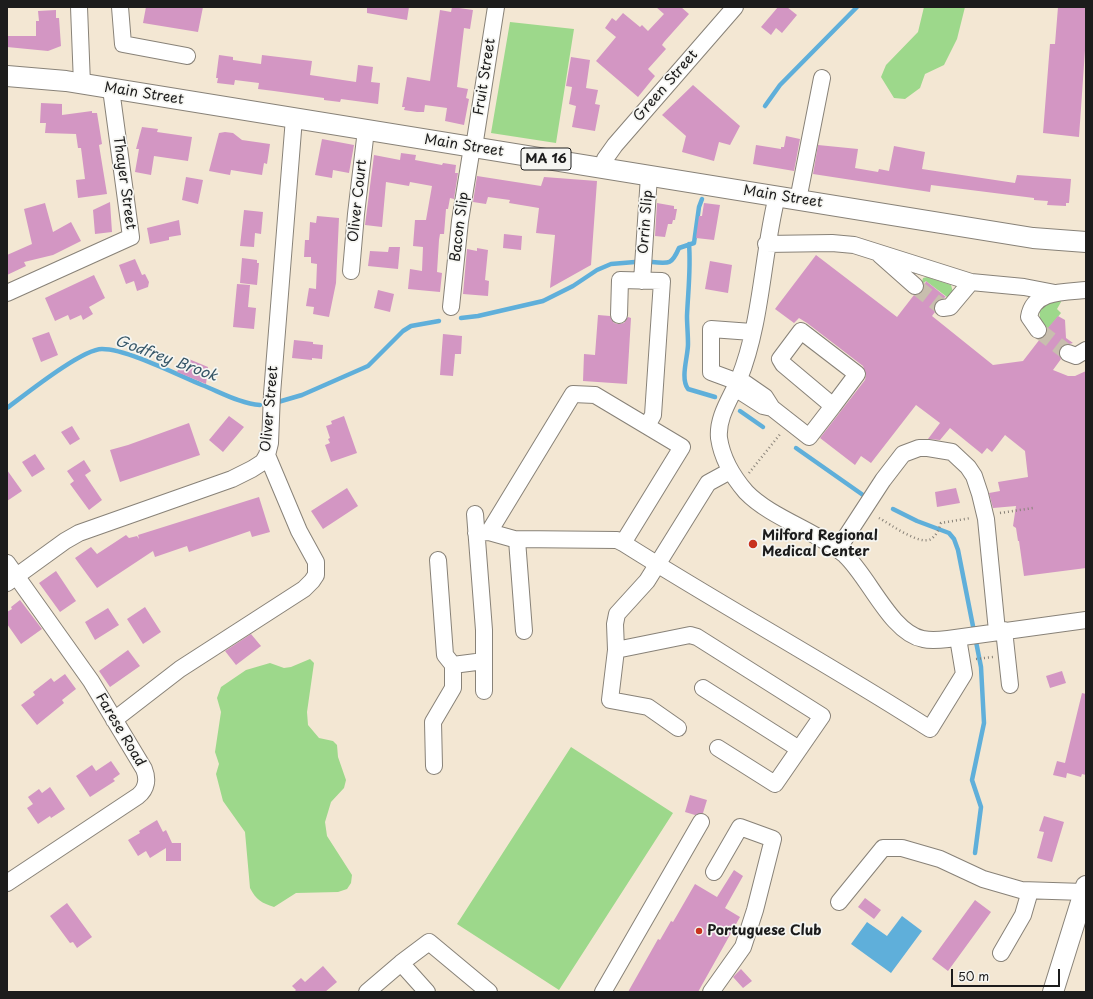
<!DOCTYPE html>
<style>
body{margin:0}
#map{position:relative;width:1093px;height:999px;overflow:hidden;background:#f3e7d3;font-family:"Playpen Sans",sans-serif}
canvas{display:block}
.frame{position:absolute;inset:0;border:8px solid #1c1c1c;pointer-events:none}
.scale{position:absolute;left:951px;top:969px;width:109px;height:18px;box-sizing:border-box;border:2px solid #1c1c1c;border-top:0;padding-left:5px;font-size:12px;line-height:14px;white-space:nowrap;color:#1c1c1c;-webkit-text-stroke:3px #f6f6f2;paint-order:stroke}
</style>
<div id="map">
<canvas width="1093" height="999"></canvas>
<div class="frame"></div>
<div class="scale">50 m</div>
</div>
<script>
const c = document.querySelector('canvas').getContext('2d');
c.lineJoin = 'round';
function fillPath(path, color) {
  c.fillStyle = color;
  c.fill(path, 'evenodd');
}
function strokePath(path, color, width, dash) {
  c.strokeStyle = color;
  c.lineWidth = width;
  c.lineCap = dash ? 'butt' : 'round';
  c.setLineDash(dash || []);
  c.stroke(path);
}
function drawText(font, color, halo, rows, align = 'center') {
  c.font = font + ' "Playpen Sans",sans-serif';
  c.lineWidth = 3.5;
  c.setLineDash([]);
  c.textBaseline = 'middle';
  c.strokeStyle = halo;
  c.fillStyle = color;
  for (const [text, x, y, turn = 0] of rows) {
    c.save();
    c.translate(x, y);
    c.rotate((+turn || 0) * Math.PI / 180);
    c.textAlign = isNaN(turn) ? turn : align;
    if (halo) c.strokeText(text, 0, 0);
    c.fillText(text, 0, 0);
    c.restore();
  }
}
fillPath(new Path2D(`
 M924 7H965L957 39 944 65 925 74 920 88 905 99 894 98 881 77 886 65 918 32Z
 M510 22 574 29 556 143 491 133Z
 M927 277 951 285 953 292 945 299 947 297 926 281 924 283 922 282 923 278Z
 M1060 300 1061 302 1057 309 1061 313 1048 329C1039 323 1035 308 1048 303 1051 301 1056 301 1060 300Z
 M310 659 314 663 307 712 308 725 319 738 333 741 337 745 338 757 346 780 344 788 331 802 325 822 327 836 352 875 351 883 347 889 338 892 296 893 274 907C262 903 256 900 250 888L245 832 223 801 216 774 219 764 215 752 221 712 217 698 221 687 246 670 270 663 284 668 291 667Z
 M571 747 673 813 559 990 457 924Z`), '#9dd88b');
fillPath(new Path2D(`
 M902 916 922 931 891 973 851 944 867 922 887 936Z`), '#5fafda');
strokePath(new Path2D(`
 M765 106 780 85 857 7
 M689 244C691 268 688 292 687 316 687 325 688 334 688 344 688 357 680 378 688 389L715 397
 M652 262C670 264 672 264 679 248L694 243 699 207 702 199
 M461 318 478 316 543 301 573 286 597 270 611 264 635 262
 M278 402 302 395 368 366 403 331 411 326 439 321
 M7 408C26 394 82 349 102 349 127 349 178 375 202 385 220 392 241 404 260 405
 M740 411 763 427
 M796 448 863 495
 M893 509 917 521 949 533 954 539 958 550 981 667 984 723 972 780 981 807 975 853`), '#5fafda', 4.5);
fillPath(new Path2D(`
 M146 7H203L198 32 143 23Z
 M367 7H409L407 20 367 13Z
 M452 7 473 10 470 29 464 28 457 87 468 89 466 98 469 99 464 125 445 121 447 108 425 105 424 112H417L404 110 405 107H402L407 77 430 81 440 10 451 12Z
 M656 7H681L689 14 664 42 662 45 666 49 648 69 655 76 638 97 596 61 616 37 605 28 612 18 616 21 623 13 640 27 642 25 648 31 664 14Z
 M778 7H787L797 15 782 33 776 28 771 35 761 27Z
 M1058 7H1086V36L1079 137 1043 133 1050 44H1055Z
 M56 10V18H59L61 46 48 51 7 47V36H36V21H39L38 11Z
 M219 55 233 57V60L261 64 262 55 312 61 310 75 356 82 358 65 373 67 371 82 380 83 378 104 341 99 340 102 324 100V98L274 91 258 89 259 83 235 80 234 85 217 83 218 78H216Z
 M571 57 590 60 586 88 598 90 595 104 600 105 595 131 572 127 576 106 569 104 572 87 566 86Z
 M693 85 740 126 730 145 719 142 714 161 682 152 686 136 662 115Z
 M41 103 62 104V115L92 111V113H97L102 144 99 145 107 194 78 198 76 180 85 179 81 148H78L76 134 45 133 46 123H40Z
 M142 127 158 129 157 132 192 137 188 161 154 156 151 175 135 172 139 149H136Z
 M225 132 233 133 242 140 270 144 267 164 264 163 262 175 231 170 230 175 209 171 219 133Z
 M786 136 800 139 794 171 753 164 756 145 781 149V147H784Z
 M322 139 354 145 349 173 333 170 332 178 315 175Z
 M818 145 858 149 855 168 878 172 879 169 889 171 894 146 925 152 922 169 1015 183 1017 175 1071 179 1069 203H1066V206L1047 205 1048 201 1034 200V198L931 185 930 192 813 174Z
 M401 153 416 155 415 160 442 165 443 163 456 165 455 173H458L454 199 450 198 448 209H446L444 234H440L439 240 437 272 442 273 440 292 408 289 410 269 422 271 423 247 413 246 415 220H426L432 186 410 182 409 186 386 182 382 227 365 225 374 155 400 160Z
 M477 176 541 186 544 177 597 181 591 265 550 288 555 235 536 233 539 208 509 203 510 200 488 197 486 204 473 202Z
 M186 177 203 180 198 204 182 200Z
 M110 202 112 232 95 234 93 210Z
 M45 203 53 232 71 222 81 241 53 255 24 262 26 266 7 275V255L32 244 24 209Z
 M657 203 674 206V209H677L675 220H673L672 224H668L665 237 655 236Z
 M704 203 720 205 714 240 696 238 699 216H702Z
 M244 210 263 212 261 234 255 233 254 247 240 246Z
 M317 216 339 218 336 283 329 317 313 314 314 307 306 306 309 288 316 289 317 264 311 263V257H304L305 240H309L310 222 316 223Z
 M179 220 181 235 169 237V240L150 244 147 228Z
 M504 234 522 236 521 250 503 248Z
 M389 247H400L398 269 368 266 370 251 388 252Z
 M477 248 488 250 485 280 489 281 488 296 463 294 467 249 477 251Z
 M816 255 897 317 914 295 922 292 926 281 946 297 937 301 934 305 935 312 932 316 993 365 1023 361 1040 339 1046 334 1047 329 1058 316 1065 320 1066 338 1073 343 1062 346 1059 354 1061 359 1053 370 1068 376H1075L1086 371V568L1024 576 1019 541H1018L1016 528 1013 526 1016 506 993 508 989 493 1000 491 998 482 1028 477 1025 451 1005 435 992 452 987 448 982 454 950 428 940 440 928 439 940 423 916 405 871 463 861 456 855 465 820 438 865 380 866 375 863 366 807 323 799 318 794 323 775 309Z
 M242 258 257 260V263H259L257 285 240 283Z
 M135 259 142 275 145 274 149 282 148 287 137 291 134 281 126 284 119 265Z
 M710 261 732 265 728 293 705 289Z
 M94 275 105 298 89 307 93 314 83 320 81 315 70 320 68 315 55 321 45 298Z
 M237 284 250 285 248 307 256 308 254 329 233 327Z
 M378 290 394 294 390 312 374 308Z
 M598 315 610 316 614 323 618 324 624 323 628 317 631 318 627 384 583 381 584 354 595 355Z
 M49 332 58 355 41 362 32 338Z
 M443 334 462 336 461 354H455L453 376 440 375Z
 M294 340 313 342V344L323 345 322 359 312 358V360L292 358Z
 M184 357 208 367 206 384 177 372Z
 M229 416 244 427 223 452 209 440Z
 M344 416 357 453 331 462 325 445 330 443 328 439 330 438 326 426 332 424 331 421Z
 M189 423 200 455 120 482 110 450 128 445Z
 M72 426 80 439 70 445 61 432Z
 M35 454 45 469 32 477 22 462Z
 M84 460 91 471 85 475 102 500 89 510 70 484 74 481 67 471Z
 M7 470 22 491 7 501Z
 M347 488 358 506 323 529 311 511Z
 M956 488 960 503 937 507 935 492Z
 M259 497 270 532 252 537 250 531 189 552 187 546 155 557 153 551 97 588 75 558 91 547 97 554 126 535 129 538 137 536 139 539 138 535Z
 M56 571 76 601 60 612 39 583Z
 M20 600 42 629 21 644 7 624V612L12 609 11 607Z
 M145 607 161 632 143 644 127 619Z
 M108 608 119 625 95 640 85 622Z
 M251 634 261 646 236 665 225 651Z
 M128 650 140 666 110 687 99 671Z
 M1062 671 1066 683 1050 688 1046 676Z
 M65 674 76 689 62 700 64 703 37 725 21 705 35 695 33 692 51 678 54 682Z
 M1082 693 1086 694V775L1082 774 1081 777 1067 773 1066 778 1053 775 1057 761 1065 763Z
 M111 761 120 774 113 779 115 781 90 797 76 776 92 765 96 771Z
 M50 787 65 809 51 818 50 816 38 824 27 808 33 804 28 797 39 789 42 793Z
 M690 795 707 800 703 813 695 815 685 812Z
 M1044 816 1064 822 1052 862 1037 858 1044 832 1039 831Z
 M157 820 163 832 166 830 172 843H181V861H166V848L150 858 146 851 138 856 128 840 140 833 139 831Z
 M734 870 743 876 725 908 740 917 698 992H628L658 939 660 940 671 921 673 922 695 884 717 897Z
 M865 898 881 910 874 919 858 907Z
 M975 900 991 912 948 971 932 959Z
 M67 903 92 937 77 948 73 942 70 943 50 916Z
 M323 966 337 982 325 992H294L296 990 292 986 301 978 305 982Z
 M741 969 752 981 743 988 733 977Z`), '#d396c3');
strokePath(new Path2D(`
 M915 286 943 308
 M1038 330 1068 353`), '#c8beae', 16, [16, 8]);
const minor = new Path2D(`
 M79 7 82 84
 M120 7 123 44 187 56
 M474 147 496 7
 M603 168 605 159 615 145 735 7
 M777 196C762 256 762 322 739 379 731 398 717 417 719 438 722 458 733 477 746 492 771 518 817 531 845 555 869 577 891 633 923 639 931 641 940 640 948 639L1086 620
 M798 200 822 78
 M766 244 832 243 854 245 971 282 1024 287 1055 293
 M880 255 915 286
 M351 271 356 214 366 130
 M642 281 649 176
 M7 293 131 237 111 89
 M451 307 460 221 472 147
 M943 308 950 307 971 282
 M619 315 620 280 662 281 653 415 647 426
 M1038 330 1029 317C1033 290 1065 292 1086 290
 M1068 353 1076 356 1086 350
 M738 382 711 372V329L752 332
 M735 388 763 406 772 408 765 397 739 379
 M772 408 809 437 833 406 783 364 780 359 801 331 857 374 833 406
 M475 514 484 630V691
 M489 532 573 394 595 395 682 447 623 543
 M476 533 489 532 514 539 617 540 623 543C724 607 829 664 930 729L964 674 958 638
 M517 540 524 631
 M838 549 883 480 903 454 919 448H928L952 452 968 467 974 476 980 494 986 519 997 631
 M438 560 445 655 453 665 484 661
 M7 563 91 681 144 769C148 779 147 789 138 796L7 883
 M7 583 65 541 79 533 232 479 252 469 263 462 267 455 270 443 272 394 294 118
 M1004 630 1010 685
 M616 650 690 635 697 637 822 716 775 784 718 748
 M703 688 799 749
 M114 720 180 669 304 589 312 581 316 575V562L299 531 267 455
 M678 728 648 707 610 700 616 650 615 624 617 614 647 581 708 483 730 471
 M434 766 433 722 453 688V665
 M839 902 883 848H902L940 859 983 879 1021 890 1084 892
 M1001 953 1023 915 1030 891
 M367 992 401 963
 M427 992 401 963 429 942 489 992
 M603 992 701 822
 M711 992 743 947 755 910 773 839 740 827 714 872`);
const major = new Path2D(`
 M7 76 66 81 1033 238 1086 242
 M1053 992 1086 886`);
strokePath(minor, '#888278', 18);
strokePath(major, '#888278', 22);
strokePath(new Path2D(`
 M749 473 781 433
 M1000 513 1033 508
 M879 518C890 524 920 546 931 539 936 536 939 529 941 523L971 518
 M976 659 993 657`), '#888278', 2.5, [1, 3]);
strokePath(minor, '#fff', 16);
strokePath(major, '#fff', 20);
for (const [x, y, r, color] of [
 [753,544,5,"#c8321e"],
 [699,931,4,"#c8321e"]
]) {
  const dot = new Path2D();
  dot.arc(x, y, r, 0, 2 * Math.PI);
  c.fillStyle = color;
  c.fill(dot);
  strokePath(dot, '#f6f6f2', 1.5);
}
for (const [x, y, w] of [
 [546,159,50]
]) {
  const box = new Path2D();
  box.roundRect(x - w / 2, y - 11, w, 22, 3);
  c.fillStyle = '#f6f6f2';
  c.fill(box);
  strokePath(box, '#1c1c1c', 1);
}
drawText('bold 13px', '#1c1c1c', null, [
 ["MA 16",546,159]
]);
drawText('14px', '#1c1c1c', '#f6f6f2', [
 ["Fruit Street",485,77,-81],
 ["Green Street",666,86,-49],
 ["Main Street",144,94,9],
 ["Main Street",464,146,9],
 ["Thayer Street",124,183,82],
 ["Main Street",783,197,9],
 ["Oliver Court",358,201,-84],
 ["Orrin Slip",646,222,-86],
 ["Bacon Slip",460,227,-83],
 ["Oliver Street",270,409,-85],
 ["Farese Road",120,730,59]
]);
drawText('bold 14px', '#1c1c1c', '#f6f6f2', [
 ["Milford Regional",762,536],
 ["Medical Center",762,552],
 ["Portuguese Club",707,931]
], 'left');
drawText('italic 15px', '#375768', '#f6f6f2', [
 ["Godfrey Brook",166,359,20]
]);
</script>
